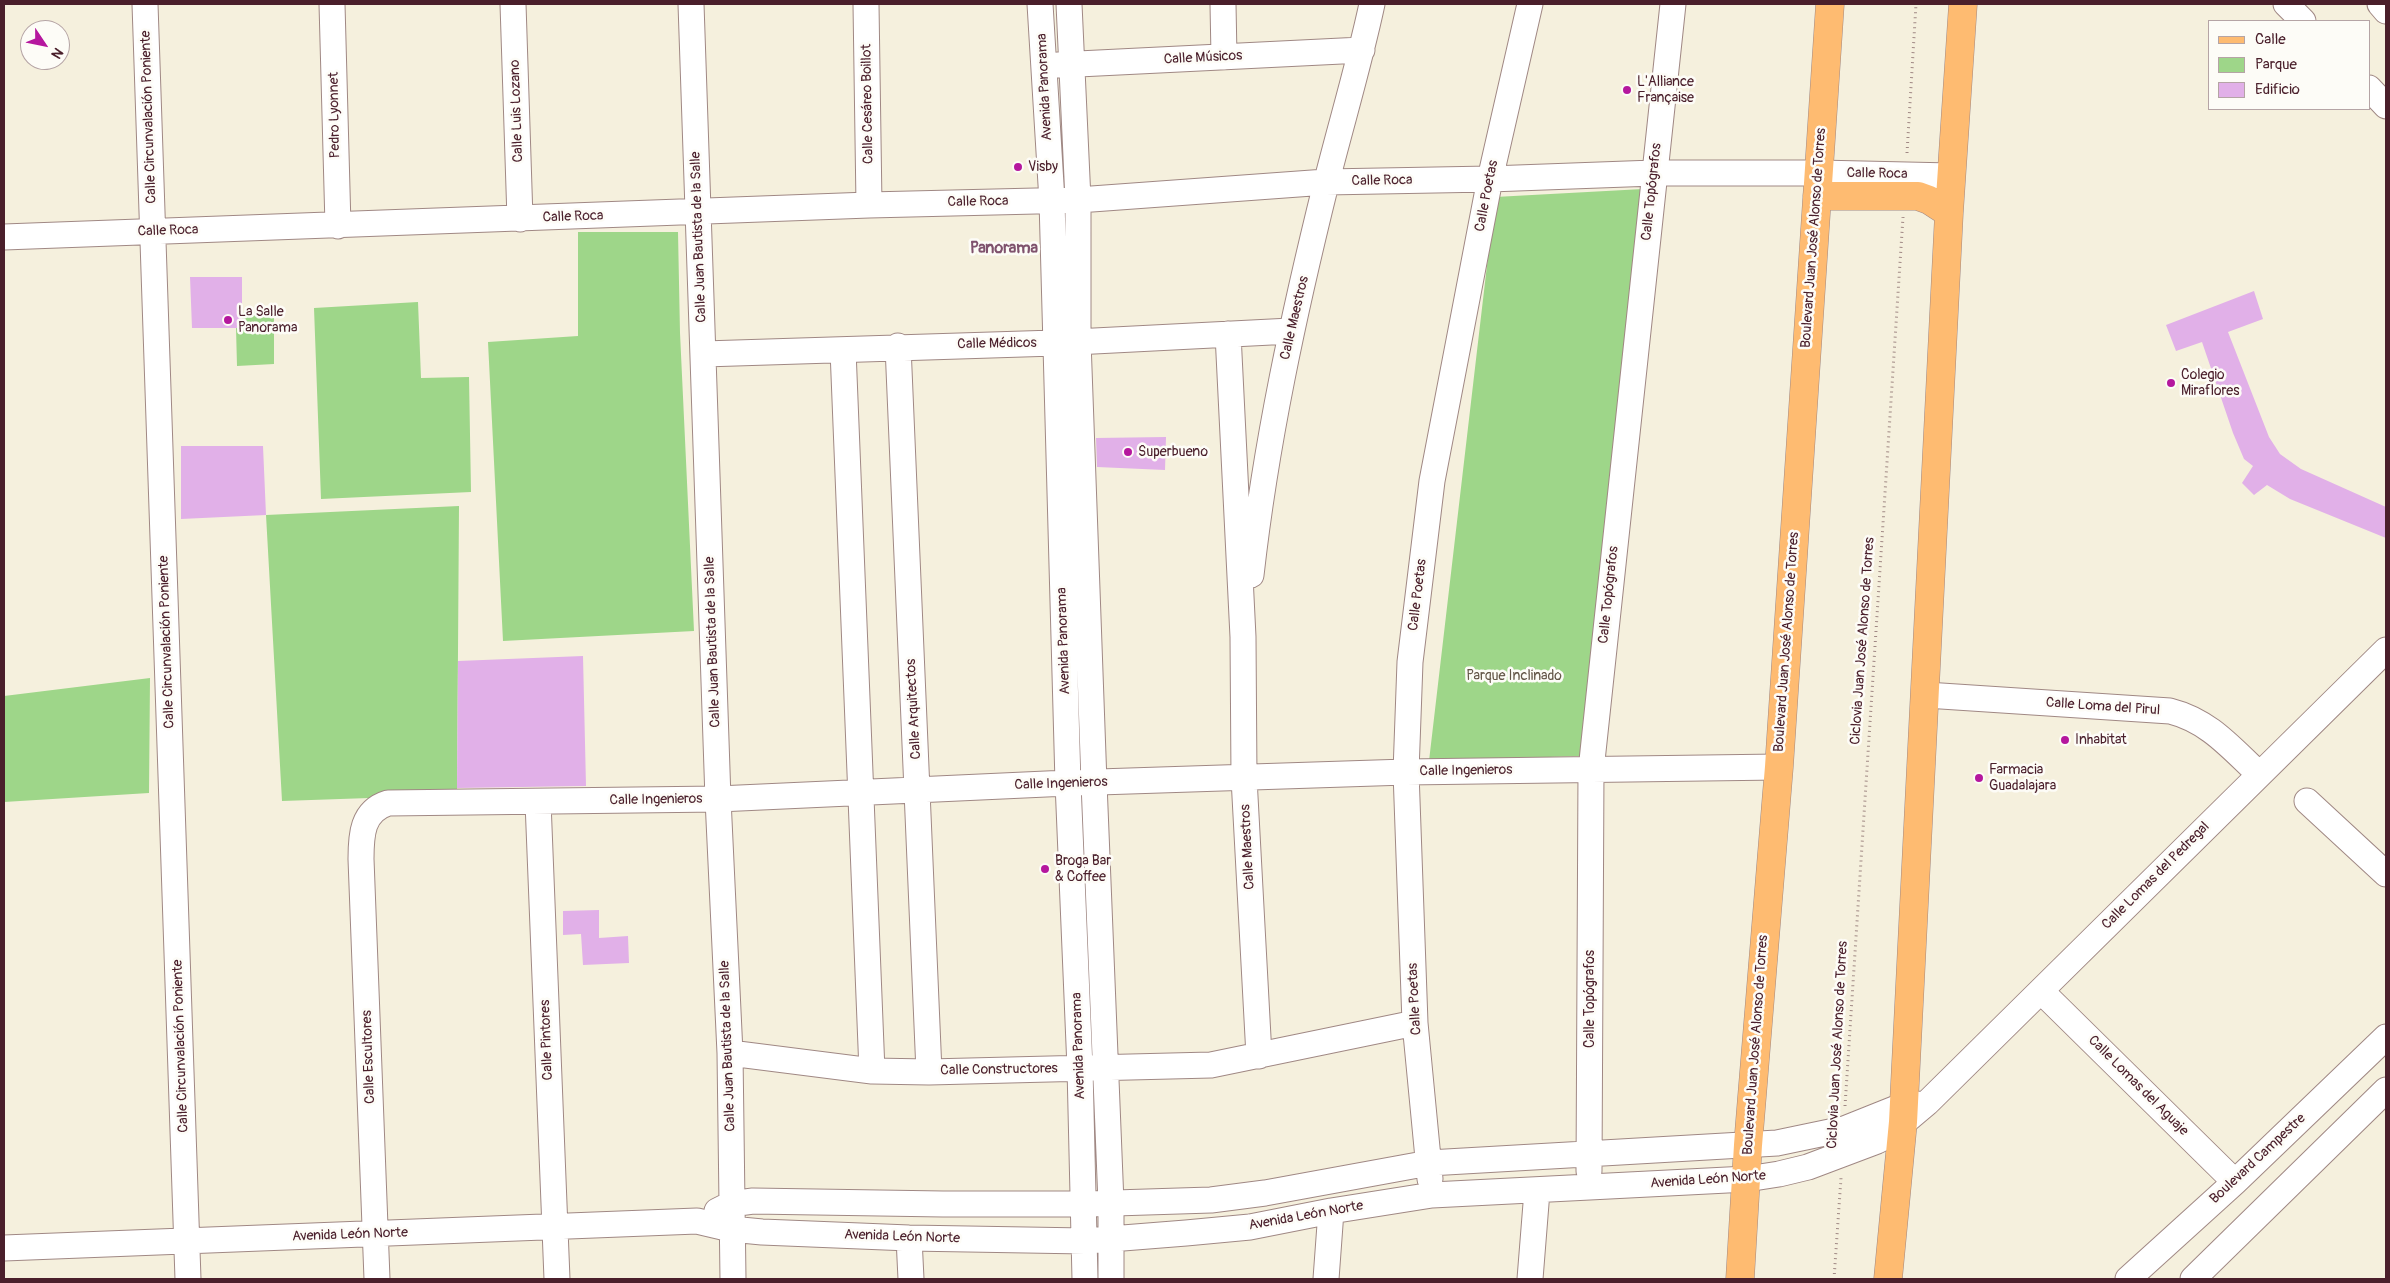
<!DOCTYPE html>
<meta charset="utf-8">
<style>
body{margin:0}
#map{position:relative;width:2390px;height:1283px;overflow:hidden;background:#f5f0dd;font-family:Pangolin,sans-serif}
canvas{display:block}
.frame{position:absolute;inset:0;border:5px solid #4a1f2b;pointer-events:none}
.legend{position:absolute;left:2208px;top:20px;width:162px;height:90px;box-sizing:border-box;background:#fdfcf7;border:1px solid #b5a4a5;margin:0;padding:6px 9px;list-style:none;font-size:15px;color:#4a1f2b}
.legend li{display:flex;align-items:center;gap:10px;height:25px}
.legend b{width:25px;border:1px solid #b5a4a5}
.north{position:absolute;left:20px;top:20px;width:50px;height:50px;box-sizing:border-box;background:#fdfcf7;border:1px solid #b5a4a5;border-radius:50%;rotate:124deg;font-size:14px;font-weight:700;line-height:20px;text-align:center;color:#4a1f2b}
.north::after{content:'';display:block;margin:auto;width:18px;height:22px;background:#b5179e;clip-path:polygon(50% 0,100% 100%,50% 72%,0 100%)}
</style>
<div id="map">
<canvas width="2390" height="1283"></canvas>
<div class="frame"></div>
<ul class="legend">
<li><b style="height:6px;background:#febb71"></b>Calle</li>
<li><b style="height:14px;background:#9ed689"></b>Parque</li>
<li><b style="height:14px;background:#e1b0e8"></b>Edificio</li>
</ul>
<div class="north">N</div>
</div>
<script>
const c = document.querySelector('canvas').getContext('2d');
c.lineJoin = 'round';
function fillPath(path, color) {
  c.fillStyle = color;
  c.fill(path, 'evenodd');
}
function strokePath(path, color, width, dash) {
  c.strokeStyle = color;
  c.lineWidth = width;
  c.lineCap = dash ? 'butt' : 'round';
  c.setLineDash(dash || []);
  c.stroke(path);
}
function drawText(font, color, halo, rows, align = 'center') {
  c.font = font + ' Pangolin,sans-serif';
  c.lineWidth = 5;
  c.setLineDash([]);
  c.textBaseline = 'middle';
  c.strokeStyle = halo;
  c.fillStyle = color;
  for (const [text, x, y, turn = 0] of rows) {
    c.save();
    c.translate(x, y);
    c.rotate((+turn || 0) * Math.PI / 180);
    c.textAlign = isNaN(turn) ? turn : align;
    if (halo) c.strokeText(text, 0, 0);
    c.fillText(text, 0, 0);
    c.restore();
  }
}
fillPath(new Path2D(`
 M1643 189 1580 756 1429 761 1495 197Z
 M578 232H678L680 333 694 631 503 641 488 342 578 336Z
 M418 302 421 378 469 377 471 492 321 499 314 308Z
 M242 312H274V364L237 366 236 328H242Z
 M459 506 457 795 282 801 266 515Z
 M150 678 149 793 4 802V696Z`), '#9ed689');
fillPath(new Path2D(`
 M190 277H242V328H192Z
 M2254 291 2263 319 2228 332 2269 437 2280 454 2301 469 2386 507V538L2290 499 2267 485 2254 495 2242 483 2253 466 2244 459 2233 433 2202 342 2176 351 2166 325Z
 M1166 437 1165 470 1097 467 1096 438Z
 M181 446H263L266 515 181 519Z
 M583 656 586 786 457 788 458 661Z
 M599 910V938L628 936 629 963 583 965 581 934 563 935V911Z`), '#e1b0e8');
const minor = new Path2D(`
 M145 4 188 1279
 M332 4 338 226
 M513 4 520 219
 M691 4 718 799 730 1053 733 1279
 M866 4 869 205
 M1040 4 1052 201 1068 783 1080 1068 1085 1279
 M1069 4 1078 200V341L1094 783 1111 1203V1279
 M1223 4 1224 57
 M2286 4 2303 21
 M2380 4 2386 11
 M1058 65 1362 50
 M2369 88 2386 106
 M4 237 869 205 1078 200 1326 182 1490 179 1654 173H1819L1951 176
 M1228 334 1243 637 1244 778 1259 1056
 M898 346 929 1072
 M843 350 872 1071
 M704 354 1055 343 1291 331
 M1251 575C1266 442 1294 313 1326 184 1341 124 1359 65 1372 4
 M1926 695 2170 711C2209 721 2230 747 2259 774
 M2307 801 2386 874
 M538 802 557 1279
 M2041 991 2235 1182
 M730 1053 872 1071 929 1072 1211 1065 1415 1023
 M1589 1171 1591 770 1673 4
 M1430 1179 1415 1023 1406 772 1410 662 1432 481 1490 179 1530 4
 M717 1211 731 1204 753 1201 943 1204H1083L1211 1200 1265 1193 1429 1163 1777 1143 1844 1129 1904 1105 1922 1104
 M909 1238 911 1279
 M4 1248 697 1221 731 1229 762 1232 909 1238 1085 1241 1186 1233 1250 1227 1331 1211 1432 1195 1747 1179 1779 1174 1808 1167 1877 1141 1889 1135 1927 1103 2386 650
 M377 1279 361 859C361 835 362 811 388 803L718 799 1068 783 1406 772 1779 767
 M1326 1279 1331 1211
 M1530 1279 1537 1191
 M2128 1279 2235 1182 2386 1037
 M2193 1279 2386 1090`);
const major = new Path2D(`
 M1817 196H1918L1929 200 1949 213
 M1740 1279 1748 1145 1779 767 1830 4
 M1888 1279 1903 1122 1949 213 1963 4`);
strokePath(minor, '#a08884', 27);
strokePath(major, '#a08884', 29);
strokePath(new Path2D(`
 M1907 153 1916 4
 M1845 1106 1903 217
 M1834 1279 1841 1178`), '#a08884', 3, [1, 4]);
strokePath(minor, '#fff', 25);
strokePath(major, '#febb71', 28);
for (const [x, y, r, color] of [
 [1627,90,5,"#b5179e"],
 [1018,167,5,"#b5179e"],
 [228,320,5,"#b5179e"],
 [2171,383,5,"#b5179e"],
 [1128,452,5,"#b5179e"],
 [2065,740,5,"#b5179e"],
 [1979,778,5,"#b5179e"],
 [1045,869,5,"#b5179e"]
]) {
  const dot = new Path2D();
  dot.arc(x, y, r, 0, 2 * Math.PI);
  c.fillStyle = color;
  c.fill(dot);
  strokePath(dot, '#fdfcf7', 2);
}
drawText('14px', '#4a1f2b', '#fdfcf7', [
 ["Calle Músicos",1203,58,-3],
 ["Avenida Panorama",1045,87,-93],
 ["Calle Cesáreo Boillot",868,104,-91],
 ["Calle Luis Lozano",517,111,-92],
 ["Pedro Lyonnet",335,115,-91],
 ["Calle Circunvalación Poniente",149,117,-92],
 ["Calle Roca",1877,174,1],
 ["Calle Roca",1382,181,-1],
 ["Calle Topógrafos",1652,192,-84],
 ["Calle Poetas",1487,196,-79],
 ["Calle Roca",978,202,-1],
 ["Calle Roca",573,217,-2],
 ["Calle Roca",168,231,-2],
 ["Calle Juan Bautista de la Salle",699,237,-92],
 ["Boulevard Juan José Alonso de Torres",1814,238,-86],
 ["Calle Maestros",1295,318,-77],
 ["Calle Médicos",997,344,-1],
 ["Calle Poetas",1418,595,-83],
 ["Calle Topógrafos",1609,595,-84],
 ["Avenida Panorama",1064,641,-92],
 ["Ciclovia Juan José Alonso de Torres",1863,641,-86],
 ["Calle Circunvalación Poniente",167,642,-92],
 ["Calle Juan Bautista de la Salle",713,642,-92],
 ["Boulevard Juan José Alonso de Torres",1787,642,-86],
 ["Calle Loma del Pirul",2103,707,4],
 ["Calle Arquitectos",914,709,-93],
 ["Calle Ingenieros",1466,771,-1],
 ["Calle Ingenieros",1061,784,-2],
 ["Calle Ingenieros",656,800,-1],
 ["Calle Maestros",1248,847,-93],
 ["Calle Lomas del Pedregal",2156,876,-45],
 ["Calle Poetas",1415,999,-93],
 ["Calle Topógrafos",1590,999,-90],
 ["Calle Pintores",547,1040,-92],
 ["Boulevard Juan José Alonso de Torres",1756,1045,-86],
 ["Ciclovia Juan José Alonso de Torres",1838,1045,-87],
 ["Calle Circunvalación Poniente",181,1046,-92],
 ["Calle Juan Bautista de la Salle",728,1046,-92],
 ["Avenida Panorama",1079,1046,-92],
 ["Calle Escultores",369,1057,-92],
 ["Calle Constructores",999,1070,-1],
 ["Calle Lomas del Aguaje",2138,1086,45],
 ["Boulevard Campestre",2258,1159,-43],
 ["Avenida León Norte",1708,1180,-4],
 ["Avenida León Norte",1306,1216,-10],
 ["Avenida León Norte",350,1235,-2],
 ["Avenida León Norte",902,1237,2]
]);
drawText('14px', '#4a1f2b', '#fdfcf7', [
 ["L'Alliance",1637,82],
 ["Française",1637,98],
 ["Visby",1028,167],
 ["La Salle",238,312],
 ["Panorama",238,328],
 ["Colegio",2181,375],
 ["Miraflores",2181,391],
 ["Superbueno",1138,452],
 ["Inhabitat",2075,740],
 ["Farmacia",1989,770],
 ["Guadalajara",1989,786],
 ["Broga Bar",1055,861],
 ["& Coffee",1055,877]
], 'left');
drawText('14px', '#635647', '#fdfcf7', [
 ["Parque Inclinado",1514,676]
]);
drawText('bold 16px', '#7f526d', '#fdfcf7', [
 ["Panorama",1004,249]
]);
</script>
